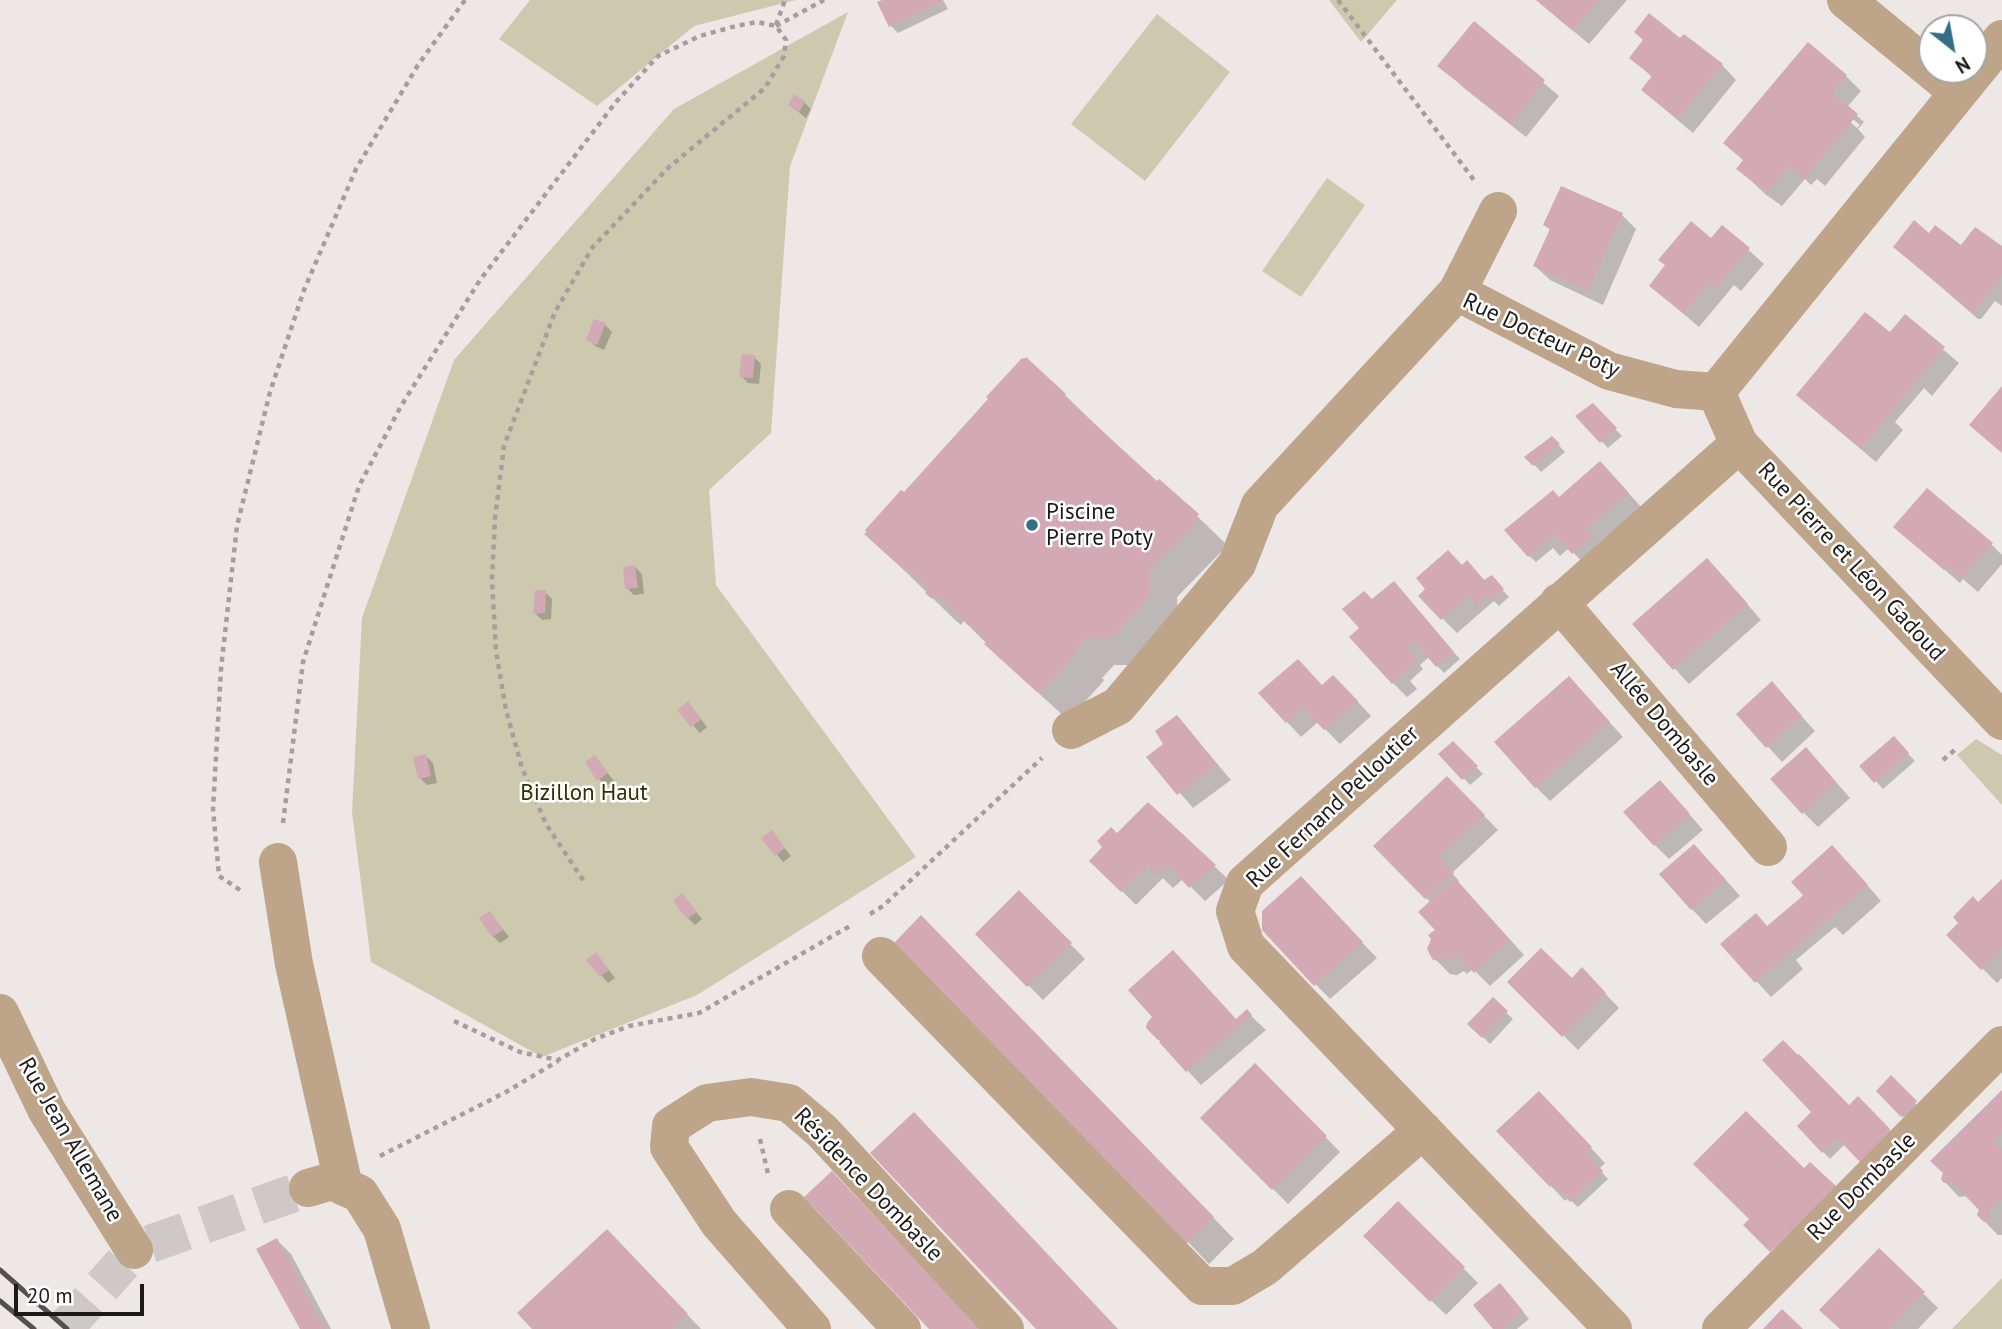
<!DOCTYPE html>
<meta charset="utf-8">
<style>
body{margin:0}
#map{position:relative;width:2002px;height:1329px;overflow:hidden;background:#ede7e5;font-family:"PT Sans",sans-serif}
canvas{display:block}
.north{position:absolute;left:1918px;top:14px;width:70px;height:70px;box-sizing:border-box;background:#fff;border:2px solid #a5a4a3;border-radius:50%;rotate:149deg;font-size:19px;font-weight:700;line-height:28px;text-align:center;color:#1d1b1a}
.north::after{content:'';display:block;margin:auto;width:24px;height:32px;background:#326f86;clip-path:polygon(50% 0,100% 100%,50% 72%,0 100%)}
.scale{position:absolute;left:14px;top:1284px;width:130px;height:32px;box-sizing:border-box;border:4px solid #1d1b1a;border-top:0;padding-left:9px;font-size:21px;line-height:24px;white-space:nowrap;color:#1d1b1a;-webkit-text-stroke:5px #fff;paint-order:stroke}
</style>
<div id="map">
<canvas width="2002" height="1329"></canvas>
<div class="north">N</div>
<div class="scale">20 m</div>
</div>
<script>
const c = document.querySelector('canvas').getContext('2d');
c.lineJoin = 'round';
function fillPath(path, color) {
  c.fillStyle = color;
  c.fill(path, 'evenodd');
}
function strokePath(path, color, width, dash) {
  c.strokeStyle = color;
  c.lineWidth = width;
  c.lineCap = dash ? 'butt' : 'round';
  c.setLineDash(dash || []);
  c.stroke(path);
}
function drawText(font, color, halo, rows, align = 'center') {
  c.font = font + ' "PT Sans",sans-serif';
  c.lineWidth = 5;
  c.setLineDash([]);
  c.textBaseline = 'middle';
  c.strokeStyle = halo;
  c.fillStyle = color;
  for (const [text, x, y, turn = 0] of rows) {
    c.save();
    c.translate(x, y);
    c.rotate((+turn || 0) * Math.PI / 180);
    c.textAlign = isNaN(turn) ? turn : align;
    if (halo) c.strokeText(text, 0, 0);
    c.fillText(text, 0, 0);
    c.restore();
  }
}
fillPath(new Path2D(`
 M530 0H796L694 26 597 106 499 39Z
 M1329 0H1397L1361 42Z
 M848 12 790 166 771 433 709 490 716 585 916 857 697 995 542 1057 371 962 352 812 362 618 454 360 674 109Z
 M1157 14 1230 72 1145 181 1071 124Z
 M1327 178 1365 205 1301 297 1262 271Z
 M1976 739 2002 755V805L1957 755Z
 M2002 1278V1329H1952Z`), '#ccc9af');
fillPath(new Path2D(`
 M886 0H943L948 9 898 33 891 26Z
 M1536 0H1627L1589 44Z
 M1474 24 1559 96 1526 137 1465 89 1440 66Z
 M1645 40 1681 41 1722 65 1736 80 1693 133 1650 97 1653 78 1631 57Z
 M1846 76 1861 91 1847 107 1864 122 1858 129 1865 137 1825 186 1817 179 1811 185 1805 179 1782 206 1765 194 1738 168 1744 161 1726 143ZM1842 110 1860 125 1857 128 1842 115Z
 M804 102 811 109 806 118 790 105Z
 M1622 215 1636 229 1603 305 1550 280 1535 266 1551 231 1545 225Z
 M1723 227 1764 264 1741 291 1734 285 1699 327 1651 286 1711 241Z
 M1930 234 1961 248H2002V306L1995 301 1981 319H1978L1895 247Z
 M1905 317 1959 363 1932 396 1924 388 1895 422 1903 430 1876 462 1805 402 1890 335Z
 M605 325 612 332 604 350 595 346 588 339Z
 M754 357 761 364 759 384 748 383 741 376Z
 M1065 395 1157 484 1197 516 1225 543 1223 546 1225 548 1177 597 1178 623 1140 665H1114L1102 678 1104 680 1101 684 1070 718H1066L1014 671 964 621 961 625 955 620 867 534 904 495Z
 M1592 405 1622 436 1608 448 1578 417Z
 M1552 438 1565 452 1541 472 1527 457Z
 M1615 478 1642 508 1588 568 1569 548 1560 556 1553 548 1536 562 1529 556 1559 499Z
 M1895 527 1991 544 2002 555V564L1978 592 1963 579 1960 583Z
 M635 567 642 574 644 594 634 595 627 588Z
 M1722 575 1761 620 1689 684 1634 624Z
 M1491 578 1509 597 1499 606 1494 601 1457 633 1420 596 1486 582Z
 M545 592 552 599 551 619 542 620 535 613Z
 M1372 601 1445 643 1460 659 1444 673 1429 657 1420 665 1423 669 1410 681 1417 689 1407 697 1393 683 1362 628Z
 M1772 684 1815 731 1782 762 1738 714Z
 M1323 686 1348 691 1371 716 1340 744 1318 722 1301 737 1287 722Z
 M1583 693 1623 737 1550 801 1536 787Z
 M680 710H694L707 727 700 733Z
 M1177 717 1231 780 1193 808 1149 757 1166 744Z
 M1894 739 1915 761 1883 789 1862 766Z
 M1453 744 1483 774 1470 785 1441 754Z
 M426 756 433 763 437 783 427 785 420 778Z
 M595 757 614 781 606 786 599 779Z
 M1820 764 1850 798 1818 827 1804 813Z
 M1447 778 1498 830 1452 873 1459 881 1458 882 1524 955 1490 986 1473 969 1467 974 1464 971 1457 975 1450 974 1435 959 1437 930 1431 903 1376 846Z
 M1674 797 1703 830 1669 859 1655 845Z
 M772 832 791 856 783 862 764 839Z
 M1117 835 1214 866 1229 880 1205 901 1183 879 1173 888 1163 878 1136 905 1092 861Z
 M1709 861 1740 896 1706 924 1692 909Z
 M1847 862 1881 901 1843 935 1835 927 1796 960 1803 969 1771 997 1722 944 1767 928Z
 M1301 879 1377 958 1330 999 1271 938Z
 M2002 882V978L1997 983 1949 935Z
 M1019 892 1085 959 1043 1000 977 934Z
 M689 903 702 919 695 925 688 918Z
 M490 913 509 937 500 943 493 936Z
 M942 939 1234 1239 1209 1264 1188 1242Z
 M596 954 615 978 608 983 588 960Z
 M1572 981 1596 984 1619 1008 1578 1050 1510 982Z
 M1493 1000 1513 1019 1490 1044 1470 1024Z
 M1247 1012 1266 1030 1201 1085 1148 1028 1237 1020Z
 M1255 1065 1340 1152 1288 1204 1203 1118Z
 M1891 1078 1922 1110 1909 1123 1878 1091Z
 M2002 1092V1235H1998L1983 1220 1981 1210 1967 1196 1959 1197 1944 1181Z
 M1858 1098 1903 1144 1876 1175 1845 1144 1830 1159 1799 1126 1849 1107Z
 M1553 1108 1605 1163 1599 1169 1608 1179 1578 1207 1568 1198 1565 1201 1551 1186Z
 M1398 1203 1478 1283 1446 1315 1366 1236Z
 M277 1240 291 1254 331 1329H302Z
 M1879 1250 1938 1308 1918 1329H1841Z
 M629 1253 701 1329H535Z
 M1507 1292 1529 1319 1517 1329H1495Z`), '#0003');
fillPath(new Path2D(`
 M882 0H941L942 2 889 27 877 2Z
 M1536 0H1600L1573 31Z
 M1649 13 1680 38 1684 34 1723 64 1678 119 1641 90 1652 76 1629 58 1643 40 1634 32Z
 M1474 21 1545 80 1511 124 1437 66Z
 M1808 42 1847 75 1833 93 1858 114 1804 179 1789 166 1767 193 1736 169 1743 160 1723 143Z
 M794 94 805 101 799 112 788 105Z
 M1561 186 1623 213 1588 291 1533 266 1550 229 1543 225Z
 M1914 220 1929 233 1935 225 1961 245 1975 227 2002 246V275L1973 313 1893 247Z
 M1691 221 1711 238 1722 225 1750 248 1716 289 1709 284 1684 314 1649 286 1665 265 1658 260Z
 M1865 312 1890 332 1905 314 1945 347 1861 449 1796 395Z
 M594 319 606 323 597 345 586 340Z
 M742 354 755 355 753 378 739 377Z
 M1026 357 1066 394 1064 396 1157 481 1159 479 1199 514 1197 517 1199 520 1150 569 1151 595 1112 638H1086L1075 650 1078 651 1074 656 1042 692 1039 690 1037 692 984 644 987 642 936 595 932 599 925 593 929 589 907 568 905 571 864 534 867 532 865 530 901 490 904 492 988 399 986 397 1022 358 1024 359Z
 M2002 386V453L1969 425Z
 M1593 403 1617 428 1600 443 1575 416Z
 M1552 436 1560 444 1533 466 1524 457Z
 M1600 461 1629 493 1586 529 1593 537 1572 554 1555 534 1528 557 1504 530 1553 490 1559 497Z
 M1927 488 1993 543 1962 579 1947 566 1944 570 1893 527Z
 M1448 550 1462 565 1467 560 1484 580 1492 575 1504 589 1491 601 1486 595 1476 605 1468 596 1441 620 1418 596 1425 589 1416 578Z
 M1707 558 1748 604 1673 670 1632 624Z
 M635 565 638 588 625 589 623 567Z
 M1394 581 1454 652 1436 667 1415 642 1408 649 1418 661 1392 684 1349 637 1359 628 1342 609 1364 591 1372 599Z
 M535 590H546L545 613 533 614Z
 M1298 659 1322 685 1333 675 1358 701 1324 730 1303 708 1286 723 1258 693Z
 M1569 676 1610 722 1535 788 1494 742Z
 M1772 681 1802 716 1766 748 1736 714Z
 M688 701 701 720 691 727 677 710Z
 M1177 715 1218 765 1177 795 1146 757 1163 744 1155 731Z
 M1894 736 1909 753 1874 783 1859 766Z
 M1453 741 1478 766 1462 780 1438 754Z
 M1806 747 1837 783 1802 814 1770 779Z
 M426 754 431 776 418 779 413 757Z
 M595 755 608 773 597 781 585 762Z
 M1447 776 1485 815 1439 857 1454 873 1425 899 1373 846Z
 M1660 780 1690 814 1654 846 1623 812Z
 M1148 802 1216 865 1189 888 1168 865 1157 875 1148 865 1121 892 1089 861 1102 847 1097 841 1111 827 1117 833Z
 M772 830 785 848 775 856 761 838Z
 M1694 844 1726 880 1691 910 1659 874Z
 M1832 845 1868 885 1755 983 1720 944 1756 913 1767 926 1798 900 1803 895 1791 882Z
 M1301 876 1363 942 1314 986 1262 930V911Z
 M1455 878 1510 940 1474 973 1458 955 1451 961 1449 957 1441 961 1433 960 1427 949 1431 939 1428 935 1435 930 1418 912Z
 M2002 879V948L1981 970 1946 935 1958 923 1953 917 1973 896 1978 902Z
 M1019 890 1072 943 1027 987 975 934Z
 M682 893 697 912 687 919 673 901Z
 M490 911 503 930 492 937 479 918Z
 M921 915 1214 1217 1186 1244 894 943Z
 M1541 948 1572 978 1582 967 1606 993 1562 1037 1507 982Z
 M1173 950 1236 1019 1247 1009 1252 1015 1186 1072 1159 1042 1161 1040H1158L1146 1028 1147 1023 1152 1017 1128 990Z
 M596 952 609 970 600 977 586 960Z
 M1493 997 1508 1011 1482 1038 1467 1024Z
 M1783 1040 1798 1055 1799 1054 1849 1105 1858 1096 1890 1129 1860 1162 1837 1138 1822 1153 1797 1126 1811 1112 1762 1060Z
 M1255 1063 1327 1136 1272 1190 1200 1118Z
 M1891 1075 1917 1101 1901 1117 1876 1091Z
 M2002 1090V1134L1993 1141 2002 1150V1202L2000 1200 1989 1210 1991 1217 1984 1222 1977 1215 1979 1210 1952 1182 1948 1184 1943 1182 1941 1179 1943 1173 1930 1161Z
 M1539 1091 1592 1147 1586 1153 1603 1171 1570 1202 1553 1185 1550 1187 1496 1131Z
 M1746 1111 1804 1168 1810 1162 1837 1187 1770 1252 1743 1225 1749 1219 1693 1164Z
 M914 1112 1118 1329H1036L870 1153Z
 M832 1171 981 1329H929L804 1197Z
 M1398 1201 1465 1267 1430 1302 1363 1236Z
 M607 1229 688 1314 672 1329H532L517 1313Z
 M277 1238 325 1329H300L256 1249Z
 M1879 1248 1925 1292 1889 1329H1840L1819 1310Z
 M1500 1283 1523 1311 1503 1329H1493L1473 1305Z
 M1782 1309 1803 1329H1763Z`), '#d2a9b4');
strokePath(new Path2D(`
 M150 1244 308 1188
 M64 1329 123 1263`), '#cec8c7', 38, [38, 19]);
strokePath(new Path2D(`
 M1338 0 1474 180
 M776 25 785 0
 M776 26 824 0
 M1943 760 1956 749
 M283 823 303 662 359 486 401 406 480 280 616 102 658 56 700 36 736 26 757 22 776 26 786 40 784 56 765 88 669 167 592 248 555 312 504 446 495 518 492 580 496 651 506 710 522 768 546 824 585 883
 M240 890 219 876 213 809 221 669 237 526 270 392 304 290 356 169 418 65 465 0
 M870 914 883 906 1042 758
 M454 1021 520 1052 558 1060 595 1039 629 1026 699 1013 850 926
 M760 1139 768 1174
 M380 1156 506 1092 558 1061`), '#a39f9d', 4.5, [5, 5]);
strokePath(new Path2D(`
 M1846 0 1958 92
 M1457 292 1498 211
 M1716 392 1739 444 2002 721
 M1559 602 1768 847
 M1071 730 1118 706 1237 564 1260 505 1457 292 1609 371 1676 389 1716 392 2002 39
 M278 862 294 964 344 1187
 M881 956 1202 1286H1233L1265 1267 1423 1130
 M0 1013 47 1111 134 1250
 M308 1188 332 1181 360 1194 382 1229 411 1329
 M789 1209 902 1329
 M812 1329 719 1223 669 1147 671 1126 707 1103 751 1097 789 1103 822 1131 1005 1329
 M1613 1329 1246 946 1235 911 1245 883 1739 444
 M1721 1329 2002 1045`), '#bea488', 38);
strokePath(new Path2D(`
 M0 1270 67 1329
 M0 1301 34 1329`), '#53504e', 5);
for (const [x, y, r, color] of [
 [1032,525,7,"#326f86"]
]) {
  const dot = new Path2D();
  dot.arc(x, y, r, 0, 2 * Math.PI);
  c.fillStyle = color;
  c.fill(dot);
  strokePath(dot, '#fff', 2.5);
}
drawText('23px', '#1d1b1a', '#fff', [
 ["Rue Docteur Poty",1541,336,25],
 ["Rue Pierre et Léon Gadoud",1851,562,47],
 ["Allée Dombasle",1664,724,50],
 ["Rue Fernand Pelloutier",1333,807,-43],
 ["Rue Jean Allemane",70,1140,60],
 ["Résidence Dombasle",868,1185,46],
 ["Rue Dombasle",1862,1187,-45]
]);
drawText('23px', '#1d1b1a', '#fff', [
 ["Piscine",1046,512],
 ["Pierre Poty",1046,538]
], 'left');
drawText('23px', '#332e00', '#fff', [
 ["Bizillon Haut",584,793]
]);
</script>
